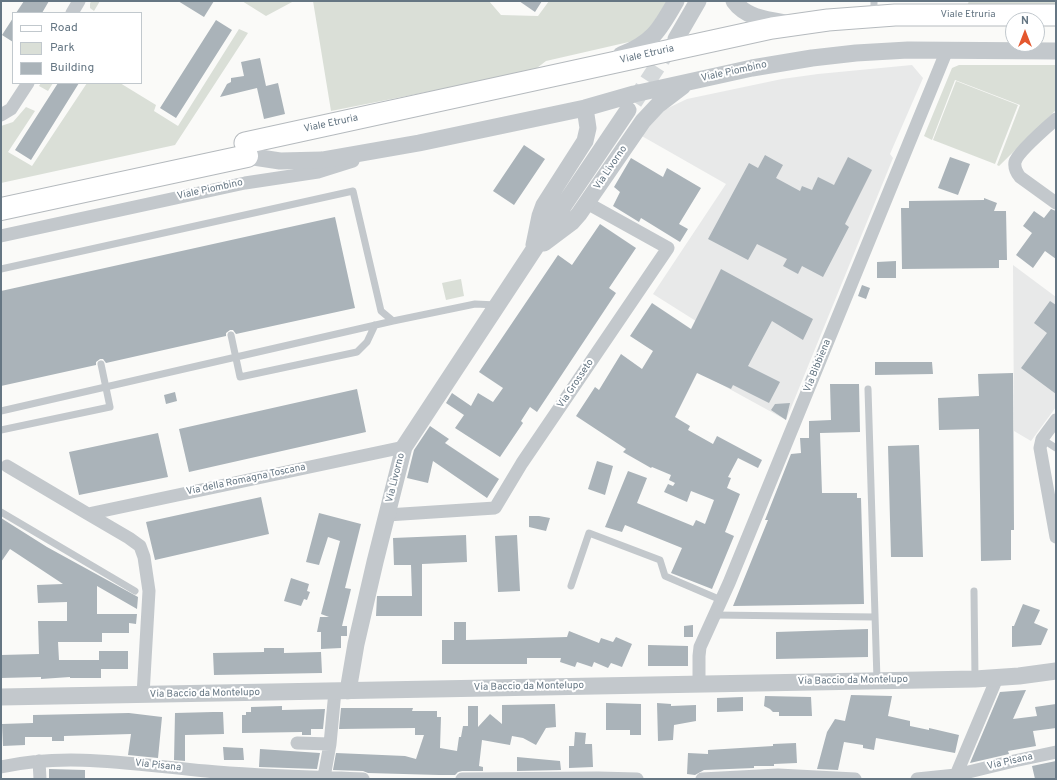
<!DOCTYPE html>
<style>
body{margin:0}
#map{position:relative;width:1057px;height:780px;overflow:hidden;background:#fafaf8;font-family:Overpass,sans-serif}
canvas{display:block}
.frame{position:absolute;inset:0;border:2px solid #657683;pointer-events:none}
.legend{position:absolute;left:12px;top:12px;width:130px;height:72px;box-sizing:border-box;background:#fff;border:1px solid #c1c8cd;margin:0;padding:5px 7px;list-style:none;font-size:12px;color:#657683}
.legend li{display:flex;align-items:center;gap:8px;height:20px}
.legend b{width:20px;border:1px solid #c1c8cd}
.north{position:absolute;left:1005px;top:12px;width:40px;height:40px;box-sizing:border-box;background:#fff;border:1px solid #c1c8cd;border-radius:50%;rotate:0deg;font-size:11px;font-weight:700;line-height:16px;text-align:center;color:#657683}
.north::after{content:'';display:block;margin:auto;width:14px;height:18px;background:#e4572e;clip-path:polygon(50% 0,100% 100%,50% 72%,0 100%)}
</style>
<div id="map">
<canvas width="1057" height="780"></canvas>
<div class="frame"></div>
<ul class="legend">
<li><b style="height:5px;background:#fff"></b>Road</li>
<li><b style="height:11px;background:#dadfd7"></b>Park</li>
<li><b style="height:11px;background:#aab3b9"></b>Building</li>
</ul>
<div class="north">N</div>
</div>
<script>
const c = document.querySelector('canvas').getContext('2d');
c.lineJoin = 'round';
function fillPath(path, color) {
  c.fillStyle = color;
  c.fill(path, 'evenodd');
}
function strokePath(path, color, width, dash) {
  c.strokeStyle = color;
  c.lineWidth = width;
  c.lineCap = dash ? 'butt' : 'round';
  c.setLineDash(dash || []);
  c.stroke(path);
}
function drawText(font, color, halo, rows, align = 'center') {
  c.font = font + ' Overpass,sans-serif';
  c.lineWidth = 4;
  c.setLineDash([]);
  c.textBaseline = 'middle';
  c.strokeStyle = halo;
  c.fillStyle = color;
  for (const [text, x, y, turn = 0] of rows) {
    c.save();
    c.translate(x, y);
    c.rotate((+turn || 0) * Math.PI / 180);
    c.textAlign = isNaN(turn) ? turn : align;
    if (halo) c.strokeText(text, 0, 0);
    c.fillText(text, 0, 0);
    c.restore();
  }
}
fillPath(new Path2D(`
 M912 65 923 78 890 154 893 158 786 420 684 364 707 328 653 294 726 184 640 135 666 109 687 99 782 79 818 74Z
 M1013 265 1056 297V407L1031 441 1014 431Z`), '#e8e9e9');
fillPath(new Path2D(`
 M91 1H100L94 11 90 8V4Z
 M242 1H294L266 16Z
 M313 1H489L501 15 538 16 549 1H668L642 39 546 61 533 71 331 111Z
 M969 1H1056V6H967Z
 M239 29 248 33 175 145 1 183V126L13 122 26 107 35 111 8 152 32 166 87 83H120L156 105 154 111 178 126Z
 M959 65H1056V110L999 166 997 165 1020 105 955 80 932 140 924 136 952 68Z
 M956 81 1018 105 995 164 933 140Z
 M41 83H53L48 91 39 86Z
 M461 279 464 296 446 300 442 283Z`), '#dadfd7');
fillPath(new Path2D(`
 M24 1H49L42 13H16Z
 M178 1H214L204 17Z
 M519 1H542L535 12Z
 M13 18V42L2 35Z
 M216 20 232 30 176 118 160 108Z
 M260 58 266 86 278 83 285 114 264 119 257 88 220 97 227 84 231 82V78L244 76 241 62Z
 M58 83H79L31 160 15 150Z
 M524 145 545 159 514 205 493 191Z
 M765 155 783 165 776 178 800 191 802 186 812 190 818 177 834 185 848 157 872 170 845 224 849 227 823 277 802 266 798 274 783 266 787 259 757 244 748 260 708 239 749 163 758 168Z
 M950 157 970 164 958 195 938 188Z
 M631 158 663 177 667 168 701 188 679 224 688 229 680 242 641 218 639 222 613 206 620 192 614 187Z
 M984 198 997 203 994 211H1006L1007 260H999V268L902 269 901 208H909V201L984 200Z
 M1051 209 1056 211V259L1045 251 1033 268 1016 255 1032 233 1023 226 1034 211 1044 218Z
 M335 217 355 308 236 334 233 330H230L226 333V336L106 363 103 359H100L96 362V365L1 386V291Z
 M600 224 636 248 609 288 616 293 537 412 530 407 521 421 523 423 500 457 455 428 464 415 446 403 452 393 471 406 478 393 493 402 503 388 479 372 558 255 572 265Z
 M896 261V278H877V262Z
 M721 269 813 319 803 340 772 321 748 366 780 382 769 403 733 385 731 389 697 373 675 417 690 426 688 430 713 444 717 436 762 460 758 468 738 458 728 477 731 478 727 488 740 494 725 532 734 536 712 589 671 573 682 548 625 525 622 532 605 527 628 471 647 478 637 503 693 526 696 520 705 524 714 500 691 491 687 502 664 492 668 484 673 486 675 483 669 480 671 475 652 467 651 468 623 452 626 449 576 416 595 387 599 390 621 354 642 369 653 351 630 336 652 303 691 329Z
 M862 285 870 288 866 299 858 296Z
 M1050 301 1056 305V394L1021 368 1047 333 1034 323Z
 M875 362H932L933 374 875 375Z
 M1013 373 1014 530H1011V560L981 561 979 429 939 430 938 398 979 396 978 374Z
 M830 384H859L860 432 820 433 822 493H857V498H861L864 604 733 606 768 520H765L791 454 801 453 800 438H809V421L831 420Z
 M357 389 366 432 189 472 179 429Z
 M175 392 177 401 166 404 164 395Z
 M790 403 786 420 771 410 775 404Z
 M430 426 449 439 445 443 499 479 487 498 433 461 428 483 407 478 414 450Z
 M158 433 168 477 79 495 69 452Z
 M919 445 923 557H891L888 446Z
 M597 461 613 466 605 495 588 489Z
 M261 497 269 534 155 560 146 522Z
 M319 513 361 524 345 588 351 589 342 626H347V636H341V648L321 649V632H317L320 617H329L321 614 340 541 328 537 319 565 306 562Z
 M529 516H539L550 518 546 531 529 527Z
 M1 518 47 547 138 597 137 609 97 586V614H137L136 624 129 623V633H102V642H58L59 660H99V651H128V669H101V678H70V677L41 679V677L1 678V655L39 654 38 621H67V602L38 603 37 585 63 584 10 549 1 562Z
 M466 535 467 562 422 564V616H376L377 596H412L411 565H394L393 538Z
 M517 535 520 591 498 592 495 536Z
 M291 578 309 584 307 591 310 592 307 600 304 599 301 606 284 601Z
 M1023 604 1040 610 1034 623 1048 629 1041 645 1012 647V626H1014Z
 M454 622H466V640L567 637 569 631 599 643 601 638 613 642 616 637 632 644 622 667 611 663 608 668 594 662 592 667 577 662 575 667 560 662 561 658H527V664H442V640H454Z
 M693 625V637H684V626Z
 M868 629V657L776 659V632Z
 M648 645 688 646V666H648Z
 M264 648H284V653L321 652 322 673 214 675 213 653 264 652Z
 M1026 690 1013 719 1037 716 1035 707 1056 704V728L1033 731 1036 746 1008 751 1009 754 970 763 1000 692Z
 M851 695 892 696 888 716 910 721V726L929 730V728L959 735 955 753 876 738 874 750 863 748V745L844 742 838 770 817 769 827 732 835 719 845 721Z
 M765 696 811 697 812 716H779V712H773L770 709 764 706Z
 M743 697V711L717 712V698Z
 M606 703 641 704V735H630V730H606Z
 M657 703 671 704V706L696 705V721L674 725 673 740 658 741Z
 M555 704 556 727 546 728 536 745 523 738 512 736 510 745 482 740 479 766 483 767V771H462L458 772 455 775H439L368 773 363 771 333 770 336 753 405 756 416 759 424 735H415V728L339 729 341 708H413L412 711H437V717H441L440 748 457 751 459 737H461L463 726H468V706H478V727L490 714 502 724V705Z
 M282 706V710L325 709 323 729H311V735H302V732L242 733V715H246V712H251V707Z
 M213 712H223L224 734 185 735V761L174 760 175 713Z
 M129 713 162 717 158 758 128 755 131 734 64 736V741H52V737H25V745L3 746 2 724 33 723V715Z
 M575 732 586 733 585 744H592L593 767 569 768V746H574Z
 M796 743 797 763 774 764V766H754V768L704 770 695 775 687 774 688 753 708 754V750L773 746V744Z
 M223 747 243 748 244 760H224Z
 M260 749 320 753 317 769 259 767Z
 M517 757 560 761 561 770 517 771Z
 M1056 761V779H1035L1032 766Z
 M49 769 85 770V779H49Z`), '#aab3b9');
strokePath(new Path2D(`
 M634 102 672 44`), '#d5d9db', 17, [17, 8]);
const primary = new Path2D(`
 M245 143 772 28 828 20 895 15H1056`);
const trunk = new Path2D(`
 M1 209 247 156`);
strokePath(primary, '#b5babe', 23);
strokePath(trunk, '#b4b9bd', 24);
strokePath(new Path2D(`
 M874 15V1
 M1 269 353 191 381 311 393 321
 M231 335 240 377 357 352 367 342 375 325
 M868 389 877 680
 M1 411 393 321 475 304 497 305
 M1042 439 1056 448
 M1 512 135 591
 M571 586 589 533 660 560 665 576 721 600
 M974 591 975 678
 M714 615 875 617`), '#c3c8cc', 7);
strokePath(new Path2D(`
 M72 13 79 1
 M1 115 11 109 28 83
 M1056 119C1048 126 1017 153 1015 162 1014 168 1016 172 1020 177L1056 203
 M1 236 245 183 318 172 353 161
 M1056 420 1042 439 1040 448 1056 537
 M7 466 88 514 404 447
 M88 514 129 538 140 546 144 557 149 591 143 695
 M387 515 495 508 522 463 668 248 587 203
 M699 684V656L700 647 729 583 947 50
 M297 743 330 744
 M39 761 40 779
 M1 767C68 752 138 765 206 771 258 776 311 777 363 779
 M324 777 330 744 335 691
 M462 779 598 778 637 779
 M702 779 778 775 855 779
 M917 779 956 775 1014 761 1056 752
 M956 779V775L997 678`), '#c3c8cc', 13);
strokePath(new Path2D(`
 M734 1C746 18 768 20 787 23
 M676 39 698 1
 M621 55C653 43 660 29 676 1
 M247 156 280 161 322 160 419 143 585 108 634 94 752 68 812 58 856 53 908 50 1056 51
 M544 243 572 222 579 214 643 121 658 105 683 86
 M534 245 540 216 544 205 585 141 588 128 585 108
 M348 691 356 644 375 562 404 447 533 251 628 110
 M1 697 975 679 1019 676 1056 671`), '#c3c8cc', 17);
strokePath(primary, '#fff', 21);
strokePath(trunk, '#fff', 22);
strokePath(new Path2D(`
 M1 430 110 407 101 364`), '#c3c8cc', 7);
drawText('10px', '#657683', '#fff', [
 ["Viale Etruria",968,15],
 ["Viale Etruria",647,55,-13],
 ["Viale Piombino",734,72,-12],
 ["Viale Etruria",331,124,-12],
 ["Via Livorno",611,168,-56],
 ["Viale Piombino",210,190,-12],
 ["Via Bibbiena",818,366,-68],
 ["Via Grosseto",576,384,-56],
 ["Via Livorno",396,478,-76],
 ["Via della Romagna Toscana",246,480,-12],
 ["Via Baccio da Montelupo",853,681,-1],
 ["Via Baccio da Montelupo",529,687,-1],
 ["Via Baccio da Montelupo",205,694,-1],
 ["Via Pisana",1010,762,-13],
 ["Via Pisana",158,766,6]
]);
</script>
